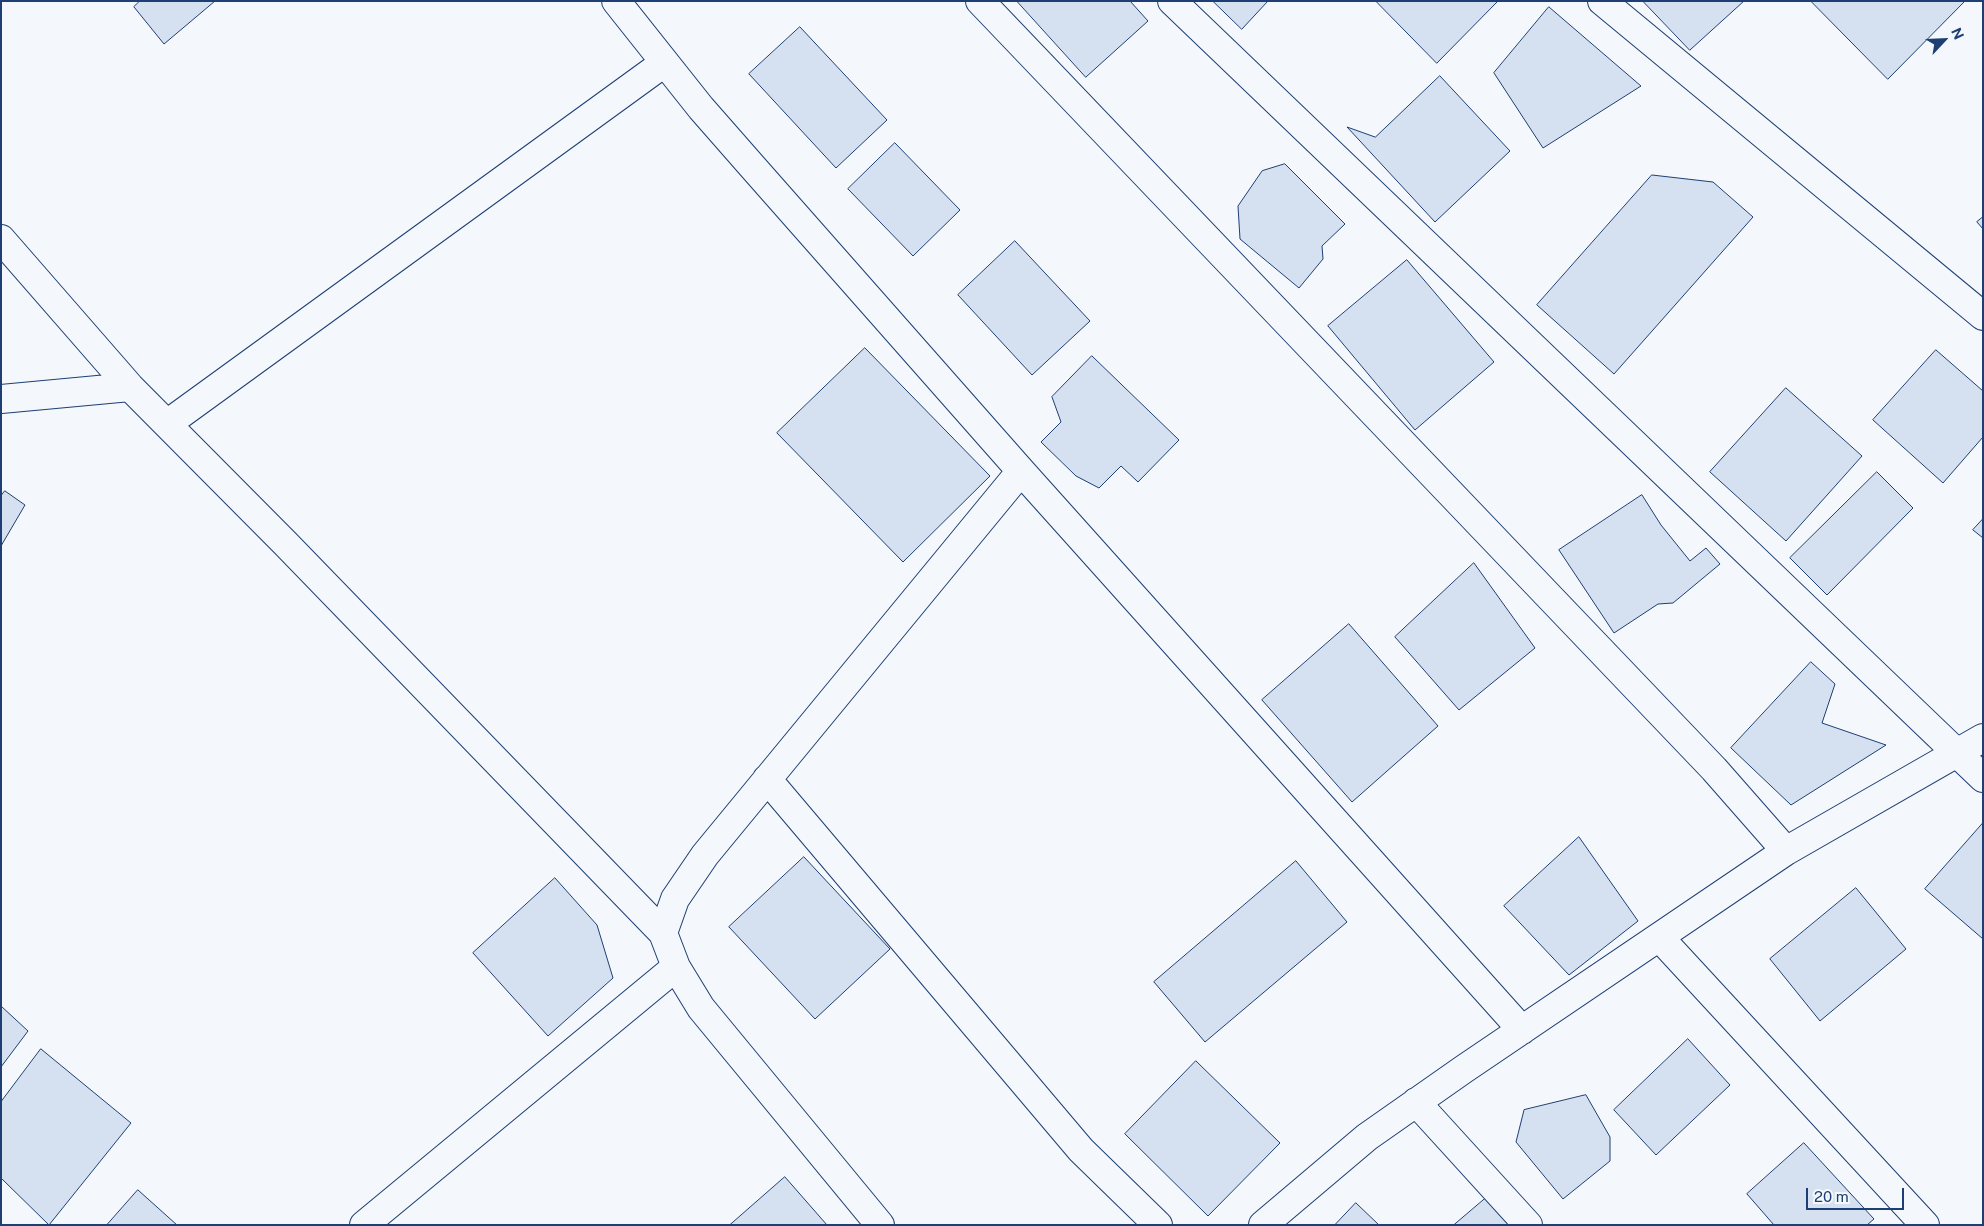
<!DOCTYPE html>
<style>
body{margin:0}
#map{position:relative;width:1984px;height:1226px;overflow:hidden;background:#f4f7fb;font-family:"Public Sans",sans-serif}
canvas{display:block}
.frame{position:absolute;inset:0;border:2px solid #1d3f73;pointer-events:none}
.north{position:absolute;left:1919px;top:15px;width:50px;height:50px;-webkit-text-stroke:4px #f4f7fb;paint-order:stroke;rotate:65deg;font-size:14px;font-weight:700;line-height:20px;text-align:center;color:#1d3f73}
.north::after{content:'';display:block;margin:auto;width:18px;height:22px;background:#1d3f73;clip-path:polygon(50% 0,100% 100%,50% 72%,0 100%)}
.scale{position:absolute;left:1806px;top:1188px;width:98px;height:22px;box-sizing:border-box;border:2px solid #1d3f73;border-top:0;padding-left:6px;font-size:15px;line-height:18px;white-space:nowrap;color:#1d3f73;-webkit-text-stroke:4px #f4f7fb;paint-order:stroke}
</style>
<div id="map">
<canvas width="1984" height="1226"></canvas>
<div class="frame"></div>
<div class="north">N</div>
<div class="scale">20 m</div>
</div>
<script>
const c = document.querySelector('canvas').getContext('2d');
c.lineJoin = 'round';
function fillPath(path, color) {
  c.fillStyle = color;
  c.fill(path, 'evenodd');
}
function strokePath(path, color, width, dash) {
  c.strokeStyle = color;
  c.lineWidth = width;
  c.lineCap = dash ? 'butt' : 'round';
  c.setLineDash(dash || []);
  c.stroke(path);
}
const building = new Path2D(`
 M140 1H215L164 44 134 7Z
 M1017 1H1130L1148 21 1086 77Z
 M1213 1H1268L1242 29Z
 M1376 1H1498L1437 63Z
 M1643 1H1744L1690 50Z
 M1811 1H1965L1888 79Z
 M1549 7 1641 86 1543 148 1494 73Z
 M800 27 887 120 836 168 749 74Z
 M1440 76 1510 151 1435 222 1347 127 1375 137Z
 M895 143 960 210 913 256 848 189Z
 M1285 164 1345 224 1322 246 1323 259 1299 288 1240 239 1238 206 1262 171Z
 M1652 175 1713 182 1753 217 1614 374 1537 305Z
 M1983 217V229L1977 222Z
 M1015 241 1090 321 1032 375 958 295Z
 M1407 260 1494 362 1415 430 1328 326Z
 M865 348 990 476 903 562 777 433Z
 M1936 350 1983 391V437L1943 483 1873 420Z
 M1092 356 1179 440 1138 482 1121 466 1099 488 1076 476 1041 442 1061 422 1052 397Z
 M1786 388 1862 456 1786 541 1710 472Z
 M1877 472 1913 508 1827 595 1790 558Z
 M5 491 25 505 1 546V496Z
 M1642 495 1661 525 1690 561 1706 548 1720 564 1673 603 1658 604 1614 633 1559 550Z
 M1983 519V538L1973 530Z
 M1474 563 1535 648 1459 710 1395 637Z
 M1349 624 1438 726 1352 802 1262 700Z
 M1811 662 1835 684 1822 723 1886 745 1791 805 1731 748Z
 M1983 823V939L1925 889Z
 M1579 837 1638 921 1569 975 1504 906Z
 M804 857 890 949 815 1019 729 927Z
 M1296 861 1347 922 1205 1042 1154 982Z
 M555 878 597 925 613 978 548 1036 473 953Z
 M1856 888 1906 949 1820 1021 1770 959Z
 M1 1006 28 1031 1 1067Z
 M1688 1039 1730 1085 1656 1155 1614 1110Z
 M41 1049 131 1123 49 1225 1 1178V1102Z
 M1196 1061 1280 1143 1208 1216 1125 1134Z
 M1586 1095 1610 1137V1161L1563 1199 1516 1142 1524 1110Z
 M1804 1143 1874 1219 1867 1225H1774L1747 1194Z
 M785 1177 827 1225H730Z
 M138 1190 177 1225H107Z
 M1486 1198 1509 1225H1454Z
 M1356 1203 1379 1225H1335Z`);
fillPath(building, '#d5e0f0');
strokePath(building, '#1d3f73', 1);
const minor = new Path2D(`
 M616 1 701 108 751 165 1021 471 1522 1030
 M980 1 1714 769 1786 851
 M1172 1 1983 778
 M1602 1 1983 316
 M1 239 130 387 286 544 663 933
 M1 399 130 387
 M167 424 664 63
 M767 779 1081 1150 1158 1225
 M1660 938 1925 1225
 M1416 1102 1528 1225
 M364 1225 676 967
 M880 1225 701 1008 676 967 663 933 675 899 705 855 1021 471
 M1263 1225 1367 1137 1464 1069 1786 851 1983 738`);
strokePath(minor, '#1d3f73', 30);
strokePath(minor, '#f4f7fb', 28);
</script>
